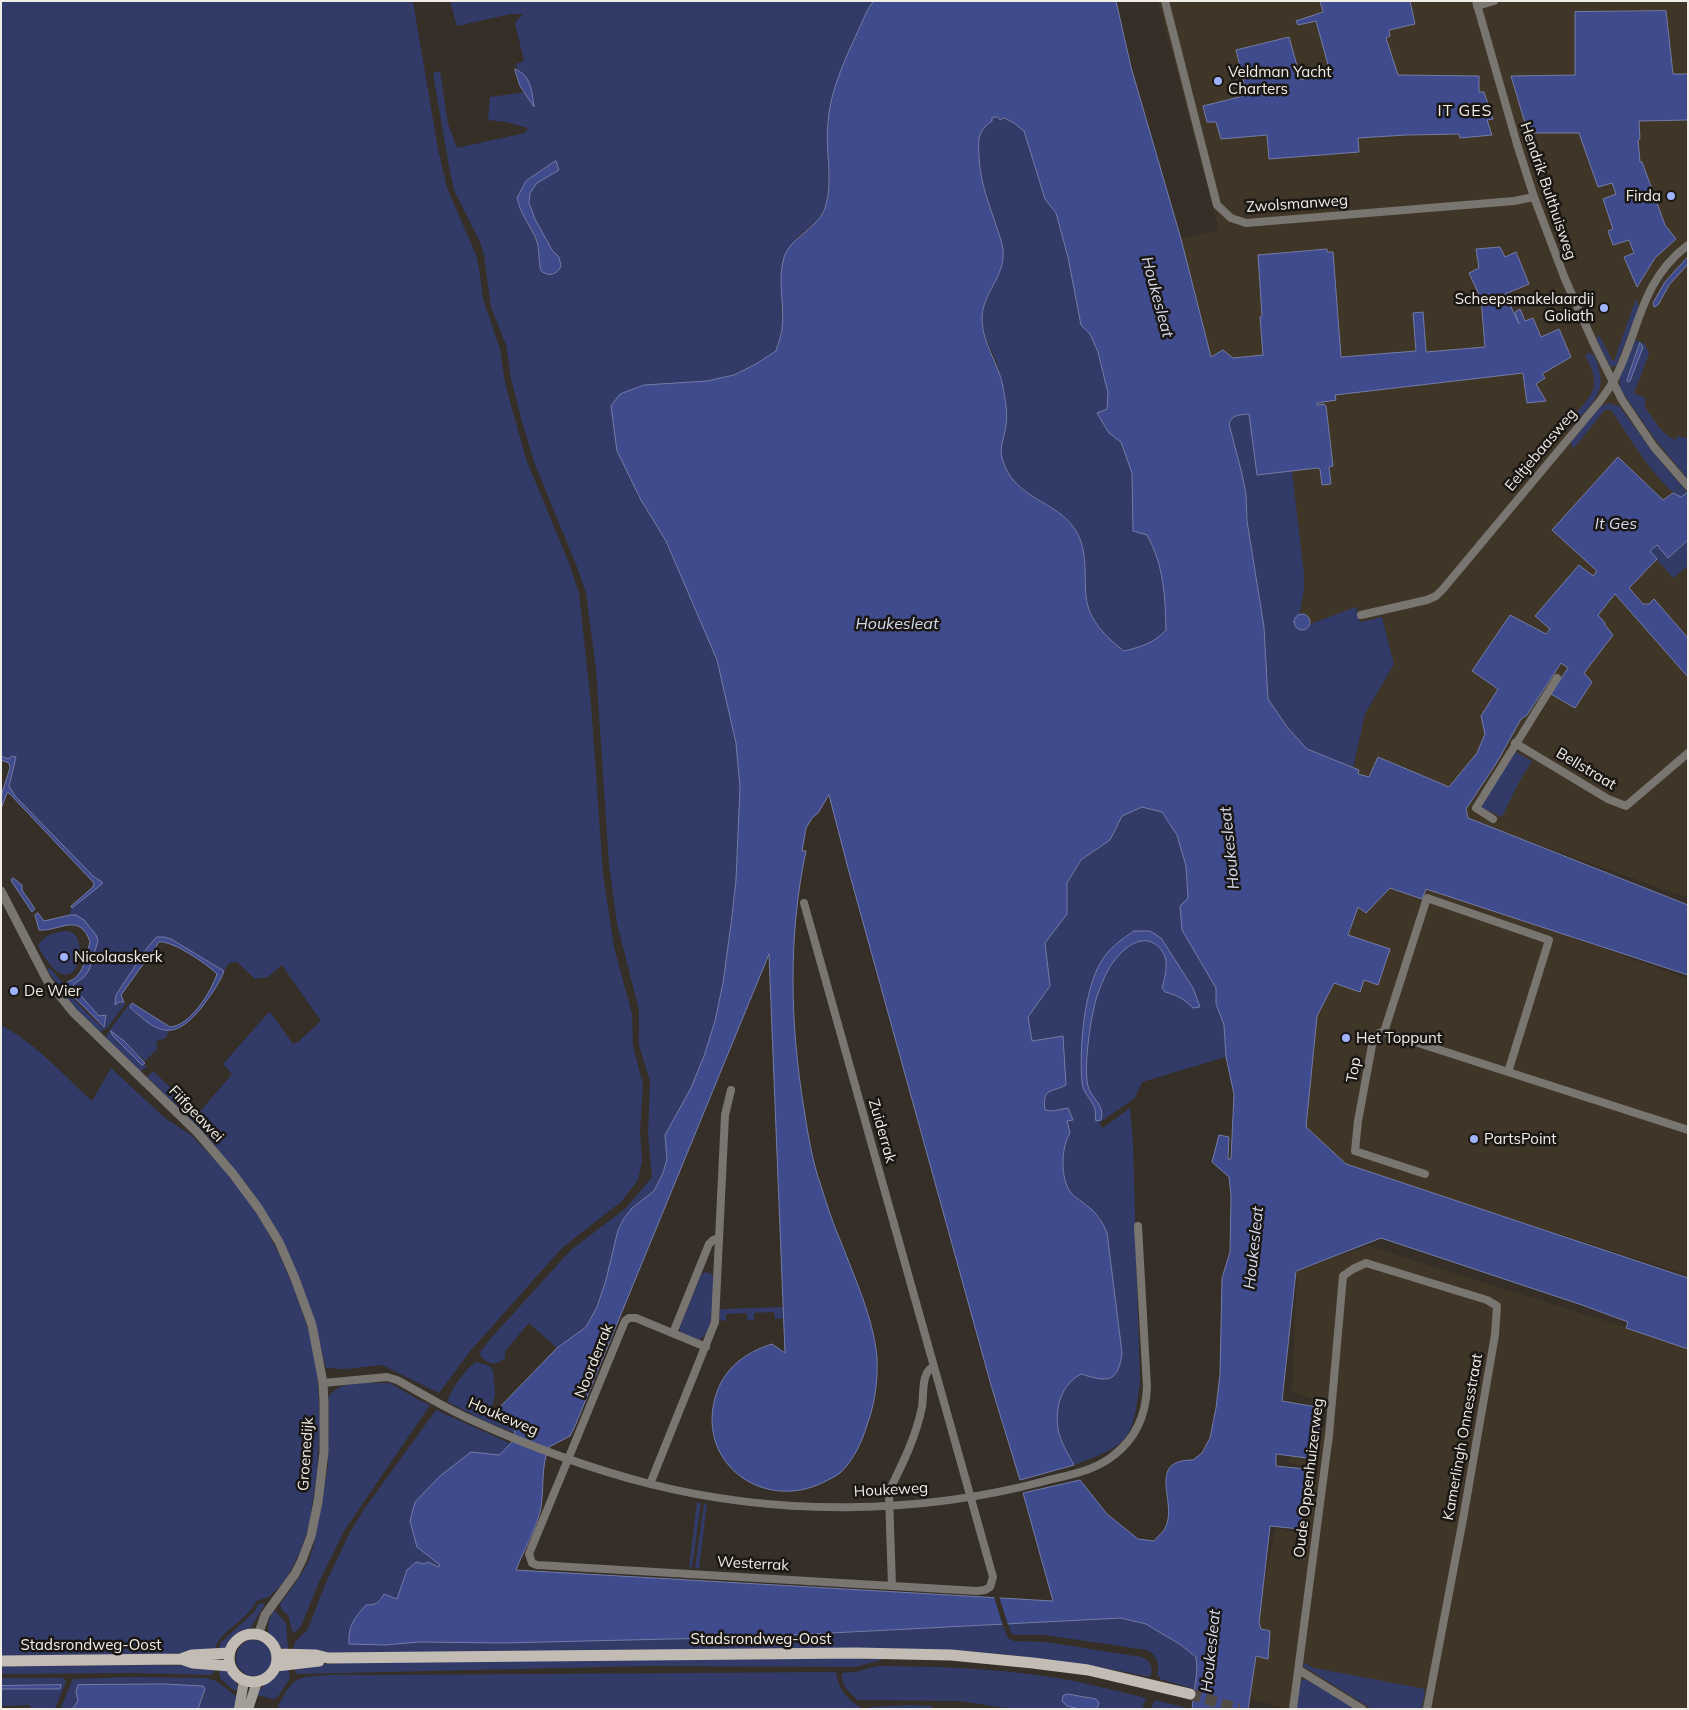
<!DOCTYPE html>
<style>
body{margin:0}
#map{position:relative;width:1689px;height:1710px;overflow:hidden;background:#352f27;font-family:Mulish,sans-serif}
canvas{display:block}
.frame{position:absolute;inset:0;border:2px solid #f0ece6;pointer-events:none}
</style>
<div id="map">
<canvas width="1689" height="1710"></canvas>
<div class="frame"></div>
</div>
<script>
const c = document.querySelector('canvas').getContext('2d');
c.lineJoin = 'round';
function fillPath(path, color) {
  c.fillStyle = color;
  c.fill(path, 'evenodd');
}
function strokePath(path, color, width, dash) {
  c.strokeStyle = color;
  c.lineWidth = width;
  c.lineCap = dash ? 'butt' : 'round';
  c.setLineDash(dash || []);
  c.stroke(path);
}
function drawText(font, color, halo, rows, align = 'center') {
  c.font = font + ' Mulish,sans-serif';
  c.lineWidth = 5;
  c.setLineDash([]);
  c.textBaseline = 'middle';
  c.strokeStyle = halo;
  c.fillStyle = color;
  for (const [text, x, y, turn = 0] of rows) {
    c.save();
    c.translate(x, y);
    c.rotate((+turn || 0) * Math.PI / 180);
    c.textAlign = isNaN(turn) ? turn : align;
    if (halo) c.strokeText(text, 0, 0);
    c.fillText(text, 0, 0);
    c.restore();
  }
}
fillPath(new Path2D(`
 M1158 1H1688V492L1681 497 1673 493 1663 500 1618 458 1552 530 1597 571 1593 577 1579 565 1535 617 1550 629 1546 634 1510 615 1472 670 1498 689 1481 716 1485 734 1477 753 1449 787 1378 757 1369 777 1358 773 1359 770 1353 768 1365 714 1394 664 1382 617 1359 622 1356 607 1310 624 1300 614 1304 574 1292 471 1228 424 1203 329 1181 239 1219 230Z
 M1688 524V898L1460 817 1566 647 1647 547Z
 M1388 872 1688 979V1275L1485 1210 1342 1170 1300 1132 1306 912Z
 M1368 1246 1688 1347V1709H1288L1245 1697 1254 1626 1276 1529 1294 1532 1304 1467 1287 1462 1295 1451 1314 1454 1331 1406 1292 1391 1297 1271Z`), '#403628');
fillPath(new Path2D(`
 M1 1H413L438 149 447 188 476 255 479 268 483 299 500 349 505 383 526 459 569 563 579 593 591 704 603 874 614 947 632 1014 633 1046 643 1084 640 1132 642 1160 638 1180 621 1202 577 1236 561 1249 471 1350 439 1393 382 1365 345 1369 326 1368 317 1333 267 1214 251 1190 207 1136 147 1077 153 1071 198 1114 232 1074 223 1064 268 1013H271L293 1044 298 1042 321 1021 282 965 268 977 255 979 237 962 229 963 224 971 171 939 164 937H157L147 948 116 995V1005L119 1002 126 1003 107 1028 100 1032 74 1007 57 986 58 985 47 970 50 968 62 982 65 983C66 994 94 1020 103 1027L104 1021 107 1016 105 1015 99 1016 73 987 74 984 82 979 98 941 96 935 74 915H70L71 908 102 884 93 876 15 796 9 786 16 757 8 759 1 756Z
 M450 1H874L867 11 842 69 827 122 828 183 826 206 816 222 798 236 785 255 781 271 782 328 776 351C763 360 748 371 732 376 704 384 673 383 644 385L617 451 641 500 666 541 717 660 727 698 736 743 740 787 736 880 723 983 715 1021 704 1056 691 1088 665 1135 667 1159 663 1173 654 1191 632 1208 597 1307 586 1327 557 1348 529 1323 505 1351V1358C496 1366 488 1365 480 1355L481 1351 491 1338 571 1250 626 1208 652 1177 648 1135 650 1081 639 1045V1010L617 924 609 864 596 669 586 593 577 567 534 462 521 418 511 378 506 345 491 307 484 255 480 242 454 190 450 172 433 73 440 71 448 124 457 148 525 133 528 128 506 122 488 120 490 97 524 92 533 105 521 71 518 70 516 64 524 61 515 23 523 14H511L457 26ZM556 161 559 170C548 175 533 181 530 194 526 210 548 245 559 257L539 262C541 238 522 220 517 198L526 181Z
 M998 117 1014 123 1024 131 1045 199 1056 213 1068 257 1081 325 1090 334 1098 352 1108 393 1107 409 1097 413 1109 433 1121 442 1132 473 1133 530 1147 535C1164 566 1165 595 1166 630 1154 643 1141 647 1124 651 1106 637 1089 621 1086 597 1084 574 1088 551 1076 531 1058 500 1014 500 1002 458 999 448 1005 435 1006 425 1007 416 1001 378 999 369 994 351 982 339 982 319 982 292 1006 277 1003 249 1001 238 996 226 993 216 986 197 980 177 979 157 979 152 978 144 979 139 980 131 986 125 992 121V118Z
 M1636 299 1639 308 1616 366 1611 367 1596 339 1599 335 1612 360 1614 361Z
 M1636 340 1645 344 1649 354 1634 393 1645 398V407C1653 419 1662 435 1676 440L1677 436 1687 438 1688 479 1657 442 1621 390C1616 374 1628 356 1634 341ZM1641 343 1642 347 1630 381 1628 382 1633 362Z
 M1589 353 1594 355C1607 386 1601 393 1580 418L1573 417C1594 392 1602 387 1585 355Z
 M1609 403 1620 407 1652 451 1687 492 1681 497C1658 486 1626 432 1611 410H1605L1573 449 1571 442 1600 407Z
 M1249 414 1257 475 1292 471 1304 574V589L1297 629H1305L1310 624 1356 607 1360 622 1382 617 1394 664 1365 714 1353 768 1307 749 1287 727 1268 699 1264 627 1247 521 1246 495 1242 474 1228 424C1232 414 1240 415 1249 414Z
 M1688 540V566L1673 578 1650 551 1657 545 1668 558Z
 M1515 752 1532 761 1519 782 1502 817 1480 807Z
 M1142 807 1162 812 1177 835 1186 866 1188 898 1200 961 1216 988V1003L1224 1025 1226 1057 1142 1082 1135 1098 1099 1123 1103 1128 1130 1108 1133 1143 1140 1384C1137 1400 1136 1420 1128 1434 1117 1451 1091 1458 1074 1465 1068 1454 1060 1441 1058 1429 1055 1407 1061 1385 1081 1374L1094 1378 1100 1217C1091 1209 1080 1203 1072 1194 1060 1182 1061 1147 1070 1133L1067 1121 1073 1120 1068 1108 1053 1111 1045 1110C1043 1092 1048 1090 1064 1087L1062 1036 1032 1041 1028 1017 1049 986 1045 943 1067 914V883L1082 860 1110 840 1122 816Z
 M66 931C94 930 77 1019 38 946 43 935 55 932 66 931Z
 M130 1003V1007C139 1018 154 1029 169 1031L165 1039 158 1040 156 1043 158 1048 145 1061 124 1041 113 1036 142 1065 144 1064 147 1067 139 1072 106 1038 109 1031Z
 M1 1025C39 1046 60 1072 92 1101L111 1068 165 1118 191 1135 236 1182 265 1227 280 1256 294 1289 309 1331 317 1366 320 1424 317 1474 309 1525 301 1550 285 1581 269 1597 256 1601C247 1622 220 1629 214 1651L153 1655 1 1656Z
 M706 1272 712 1274 714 1279C713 1294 715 1336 698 1340L681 1333 679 1329 701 1275Z
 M783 1307V1318L775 1319 774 1312 754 1313V1320H747V1313L726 1314V1321L719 1320 720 1310 723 1309Z
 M477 1362 489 1366 493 1370 495 1394 492 1408 502 1419 505 1416 513 1423 515 1433 486 1422 448 1402C448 1393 468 1365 477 1362Z
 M390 1383 417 1399 430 1405 344 1531 319 1582 301 1626 293 1634 288 1615 282 1610 280 1604 301 1575 309 1561 314 1544 328 1466 329 1396C342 1379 370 1384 390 1383Z
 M436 1410 512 1444 499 1455 440 1565 438 1567 428 1562 401 1593 397 1599 384 1594 380 1602 375 1605 802 1635 1002 1624 1008 1638 1014 1641 1045 1642 1142 1657C1151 1661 1154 1668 1150 1677 1085 1663 1019 1655 952 1650L326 1653 293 1650 295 1642 308 1629 325 1585 349 1534 365 1508Z
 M697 1502 701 1503 692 1567H689Z
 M704 1504H707L699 1568H695Z
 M259 1603 265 1604 250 1629 238 1635 225 1648 219 1650 220 1643 254 1612Z
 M274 1610 286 1623 288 1650C282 1649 279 1645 275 1641 265 1630 267 1622 274 1610Z
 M1121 1618 1146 1624 1181 1645 1196 1657 1197 1670 1194 1689 1160 1679V1677L1157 1676C1160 1665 1158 1656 1147 1650L1045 1635H1015L1012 1634 1008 1624Z
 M236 1658a18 18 0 1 1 36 0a18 18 0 1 1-36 0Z
 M846 1658 884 1659 856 1667 650 1666 296 1674 294 1666 375 1661Z
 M1302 1662 1314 1668 1425 1689 1422 1709H1372L1303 1666Z
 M154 1665 215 1666 214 1672 211 1675 133 1673 1 1674V1666Z
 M878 1666C945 1666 1013 1669 1079 1682 1102 1687 1124 1693 1146 1698L1142 1709H1097L1098 1707 1086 1696 1068 1694 1067 1706 1079 1709H1013L959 1701 858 1700C849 1693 841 1685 842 1673L855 1672Z
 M219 1667C230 1671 237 1680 239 1691L232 1689 220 1678Z
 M288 1667 290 1678 277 1698 273 1699 257 1695C260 1687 280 1670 288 1667Z
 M836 1672C839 1692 846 1697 862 1709H277C282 1699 287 1686 297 1680 310 1673 358 1675 374 1675Z
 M133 1677 206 1678 216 1681 237 1697 234 1709H198L204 1695 203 1686C160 1683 119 1684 77 1687L78 1701 72 1709H60L73 1679Z
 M1 1678H63L66 1682 55 1709H31L30 1705 1 1706V1689H60L62 1686H1Z
 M1302 1680H1307L1356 1709H1295L1298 1684Z
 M1155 1700 1191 1709H1151Z
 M910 1705 932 1706 933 1709H871L869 1707Z`), '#323b68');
const water = new Path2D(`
 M874 1H1116L1131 67 1181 239 1211 357 1223 350 1233 358 1263 355 1260 317 1262 316 1258 255 1327 249V252H1333L1341 357 1416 351 1413 313 1423 312 1426 352 1485 347 1481 299 1469 273 1479 268 1476 249 1500 247 1505 257 1516 252 1529 284 1505 294 1519 324 1515 312 1520 309 1525 321 1533 318 1541 337 1559 329 1571 357 1542 374 1545 378 1536 384 1546 401 1527 403 1523 373 1335 395 1336 400 1317 403V405L1324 404 1326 406 1333 466 1329 467 1331 484 1322 485 1320 469 1317 468 1257 475 1249 414C1240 415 1232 414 1229 424L1242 474 1246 495 1247 521 1264 627 1268 699 1287 727 1307 749 1359 770 1358 774 1369 777 1378 757 1449 787 1477 753 1485 734 1481 716 1498 689 1472 671 1510 615 1546 634 1550 629 1535 616 1579 565 1593 576 1597 571 1552 530 1618 457 1663 500 1673 493 1681 497 1688 492V540L1668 558 1657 545 1650 551 1657 559 1629 588 1643 604H1649L1654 599 1688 638V677L1615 594 1598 615 1605 623V625L1613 635 1584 673 1592 682 1575 708 1551 694 1568 668 1561 663 1527 715 1521 719 1497 762 1466 809 1468 818 1688 905V975L1426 889 1422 899 1390 888 1366 913 1358 907 1348 935 1390 949 1378 985 1364 980 1360 992 1334 983 1317 1016 1306 1127 1346 1164 1688 1278V1349L1626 1328 1628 1322 1582 1305 1381 1238 1296 1271 1282 1401 1322 1408 1315 1459 1276 1454V1466L1306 1469 1308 1474 1300 1529 1270 1526 1259 1623 1261 1629 1270 1631 1268 1659 1256 1656 1248 1709H1192L1197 1670 1196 1657 1181 1645 1146 1624 1121 1618 754 1637 503 1643 419 1642 385 1645 349 1644C348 1626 354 1618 366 1605 376 1605 379 1603 384 1594L397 1599 407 1570 416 1562 424 1564 428 1562 438 1567 440 1565 417 1547 410 1521 415 1502 440 1476 471 1452 499 1455C522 1435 519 1429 498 1409L557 1348 586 1327 597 1307 606 1280 618 1230 623 1220 632 1208 654 1191 663 1173 667 1159 665 1135 691 1088 704 1056 715 1021 723 983 731 924 736 880 740 787 736 743 717 660 666 541 641 500 617 451 611 406 620 394 644 385 707 381 734 375 756 364 776 351C778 344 781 336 782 329 785 305 777 281 784 257 792 235 820 228 826 205 833 178 825 149 828 122 831 83 852 46 867 11ZM998 117 1000 120 1004 118 1014 123 1024 131 1045 199 1056 213 1068 257 1081 325 1090 334 1098 352 1108 393 1107 409 1097 413 1109 433 1121 442 1132 473 1133 531 1147 535C1164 566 1165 595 1166 630 1154 643 1141 647 1124 651 1106 637 1089 621 1086 597 1084 574 1088 551 1076 531 1058 500 1013 500 1002 458 999 448 1005 435 1006 425 1008 413 1005 399 1003 387 999 363 982 344 982 319 982 292 1006 277 1003 249 1001 238 996 226 993 216 986 197 980 177 979 157 979 152 978 144 979 139 980 131 986 125 992 121V118ZM829 795 848 868 991 1385 1020 1480 1074 1465C1068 1454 1060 1441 1058 1429 1055 1407 1061 1385 1081 1374 1107 1382 1118 1384 1122 1353L1107 1233C1102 1221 1097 1213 1086 1205 1082 1201 1075 1198 1071 1193 1060 1179 1061 1147 1070 1133L1067 1121 1073 1120 1068 1108 1053 1111 1045 1110C1042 1087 1052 1093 1066 1085L1063 1036 1032 1041 1028 1017 1050 986 1045 943 1067 914V883L1081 860 1110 840 1122 816 1142 807 1162 812 1177 835 1186 866 1188 898 1180 906 1182 930 1216 988V1004L1224 1025 1226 1057 1234 1094 1231 1159H1228L1229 1137 1219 1135 1212 1162 1229 1177 1231 1196 1230 1252 1222 1278 1220 1374 1216 1408 1210 1438 1202 1453 1193 1460C1146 1460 1177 1501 1166 1526 1164 1532 1157 1537 1154 1541L1138 1539 1107 1514 1080 1480 1023 1493 1053 1601 516 1570C523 1552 535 1531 540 1512 545 1490 540 1468 549 1447L570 1436 575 1426 769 954 785 1353 772 1344C744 1353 723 1369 715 1398 697 1465 765 1512 824 1482 829 1479 835 1477 840 1473 853 1461 862 1442 867 1425 875 1404 878 1380 877 1357 873 1317 855 1279 841 1242 833 1224 827 1205 821 1186 812 1161 808 1134 804 1109 790 1024 788 935 806 851H802L806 828 812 818 818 813Z
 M1320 1H1410L1415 24 1389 30 1390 36 1386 38 1398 75 1479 76V92H1484L1493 119 1487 120 1492 135 1460 138 1459 134 1406 135 1358 138 1359 152 1269 159 1267 135 1221 139 1216 122H1207L1203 106 1247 95 1236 50 1289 37 1301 80 1330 72 1316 21 1298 25 1296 21 1323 12Z
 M1666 11 1673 74H1688V120L1639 121 1640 139 1638 140 1640 162H1642L1665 225 1676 239 1655 258 1637 287 1624 257 1634 253 1629 240 1613 245 1608 231 1613 229 1603 199 1616 194 1612 183 1598 187 1579 133H1528L1511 76 1575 75V12Z
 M515 69C531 75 532 92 534 107L520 86Z
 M556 161 559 170 537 183 530 193 529 203 535 219 552 250 559 257 561 266C557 275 549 277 541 271 538 260 540 249 536 239 530 225 520 213 517 198L526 181Z
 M1688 257V264L1669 285 1658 305 1654 307 1653 303 1665 282Z
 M1640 343 1643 347 1630 381 1628 382 1627 381Z
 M1294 622a8 8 0 1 1 16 0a8 8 0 1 1-16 0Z
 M1 756 8 759 12 756 16 757 9 786 15 796 93 876 102 882V884L72 908 71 906 93 887 94 883 9 793H7L1 809V796L10 768 9 763 1 760Z
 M13 878 22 885V890L35 909 32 912 12 882 11 880Z
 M38 913 44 921 70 915H76L84 920 96 935 98 941 89 970 84 977 74 984 73 987 99 1016 106 1015 104 1027 73 996 64 985C68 980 73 981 77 976 85 968 87 952 90 942 80 911 58 932 39 930L35 915Z
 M1134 931H1150L1161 938 1193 988 1200 1007 1193 1008C1184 999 1177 995 1165 992L1162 988C1164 980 1167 970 1166 962 1166 958 1164 954 1162 951 1151 936 1137 939 1124 950 1110 962 1103 979 1097 996 1091 1016 1083 1066 1088 1086 1092 1100 1105 1104 1101 1120L1096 1121C1095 1117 1096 1113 1095 1109 1092 1099 1083 1094 1082 1082 1079 1051 1084 989 1101 962 1109 948 1121 940 1134 931Z
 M157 937H164L171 939 224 971C220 983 210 996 202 1007 182 1031 167 1040 141 1017 137 1013 133 1011 130 1007L132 1003 170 1027C190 1026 211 992 217 974 207 964 172 940 159 942L121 995 124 1002H119L115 1005 116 995 147 948Z
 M111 1031 124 1041 145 1063 142 1065 113 1036Z
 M164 1684 203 1686 205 1689 198 1709H72L78 1701 76 1692 78 1685Z
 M61 1685 60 1689H1V1686Z
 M1068 1694 1096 1699 1099 1703 1097 1709H1079L1067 1706 1062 1701 1063 1696Z`);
fillPath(water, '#3f4b8c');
strokePath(water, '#747ba7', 1);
fillPath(new Path2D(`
 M999 1596 1008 1625 1003 1626 994 1597Z`), '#352f27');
strokePath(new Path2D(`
 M1190 1694 1239 1709`), '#514b44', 11, [11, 5.5]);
strokePath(new Path2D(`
 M1165 1 1217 205 1231 218 1246 223 1514 201 1534 197
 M1476 1 1517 144 1534 197 1565 279 1594 344 1622 400 1654 447 1688 486
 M1477 6 1494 1
 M1361 615 1427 600 1436 596 1443 589 1600 401C1604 395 1609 389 1613 382 1640 333 1638 283 1688 245
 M1515 743 1608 799 1626 806 1688 753
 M1493 819 1476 808 1557 678
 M1384 1032 1688 1130
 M1425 1174 1355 1151 1358 1121 1373 1040 1379 1033 1384 1032 1427 898 1549 940 1508 1072
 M673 1333 709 1244 713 1240 719 1238
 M706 1347 636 1318H629L625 1321 529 1554 532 1563 537 1565 977 1591 985 1590 990 1587 993 1577 804 903
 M323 1383 387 1377 397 1380C421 1393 445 1408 470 1419 528 1446 588 1468 650 1484 777 1516 918 1515 1045 1481 1068 1475 1095 1471 1114 1455 1136 1438 1146 1414 1147 1387L1138 1226
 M650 1484 715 1322 725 1115 731 1090
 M892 1586 889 1495 891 1487C904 1461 916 1436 922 1407 924 1395 921 1372 933 1367
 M1299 1670 1362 1709
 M1293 1709 1329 1435 1343 1276 1353 1269 1366 1263 1487 1300 1497 1306 1495 1335 1463 1519 1427 1709`), '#797672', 8);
strokePath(new Path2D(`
 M1 891 47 980 73 1012 197 1132 233 1174 259 1209 279 1242 294 1276 312 1325 323 1383 324 1402V1452L318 1502 311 1536 302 1560 295 1574 265 1615 258 1635`), '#797672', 9);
strokePath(new Path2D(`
 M239 1709 244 1681
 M248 1709 257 1682`), '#a39e97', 10);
strokePath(new Path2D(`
 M229 1658a24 24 0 1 1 48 0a24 24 0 1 1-48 0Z
 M277 1654 316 1655 328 1658 856 1653 951 1655 1033 1663 1088 1670 1190 1694
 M181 1659 192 1655 229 1653
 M1 1661 181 1659 193 1663 230 1666
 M276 1666 319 1661`), '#c3bcb4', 11);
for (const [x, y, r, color] of [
 [1218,81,5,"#a0b3fd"],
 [1671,196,5,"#a0b3fd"],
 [1604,308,5,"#a0b3fd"],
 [64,957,5,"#a0b3fd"],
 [14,991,5,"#a0b3fd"],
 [1346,1038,5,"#a0b3fd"],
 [1474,1139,5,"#a0b3fd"]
]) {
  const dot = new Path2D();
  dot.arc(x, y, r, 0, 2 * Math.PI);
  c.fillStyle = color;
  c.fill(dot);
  strokePath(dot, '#1a1714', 2);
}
drawText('15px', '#f0ece6', '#1a1714', [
 ["Veldman Yacht",1228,72],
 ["Charters",1228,89],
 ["Firda",1661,196,"right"],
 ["Scheepsmakelaardij",1594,299,"right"],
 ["Goliath",1594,316,"right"],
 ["Nicolaaskerk",74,957],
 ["De Wier",24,991],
 ["Het Toppunt",1356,1038],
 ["PartsPoint",1484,1139]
], 'left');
drawText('15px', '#f0ece6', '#1a1714', [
 ["Hendrik Bulthuisweg",1548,191,71],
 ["Zwolsmanweg",1297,204,-4],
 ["Eeltjebaasweg",1541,450,-50],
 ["Bellstraat",1586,769,31],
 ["Top",1354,1070,-80],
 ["Fiifgeawei",196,1114,46],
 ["Zuiderrak",882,1131,74],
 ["Noorderrak",594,1361,-68],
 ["Houkeweg",503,1417,23],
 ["Kamerlingh Onnesstraat",1463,1437,-80],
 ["Groenedijk",306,1454,-86],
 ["Oude Oppenhuizerweg",1309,1478,-83],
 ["Houkeweg",891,1490,-3],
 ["Westerrak",753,1564,3],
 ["Stadsrondweg-Oost",761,1639],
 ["Stadsrondweg-Oost",91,1645]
]);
c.letterSpacing = '1px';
drawText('16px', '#f0ece6', '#1a1714', [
 ["IT GES",1465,111]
]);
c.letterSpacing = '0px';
drawText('italic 16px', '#d5dbee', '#1a1714', [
 ["Houkesleat",1157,297,75],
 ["It Ges",1616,524],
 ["Houkesleat",897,624],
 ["Houkesleat",1230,848,-96],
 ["Houkesleat",1254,1248,-84],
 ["Houkesleat",1211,1651,-84]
]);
</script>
